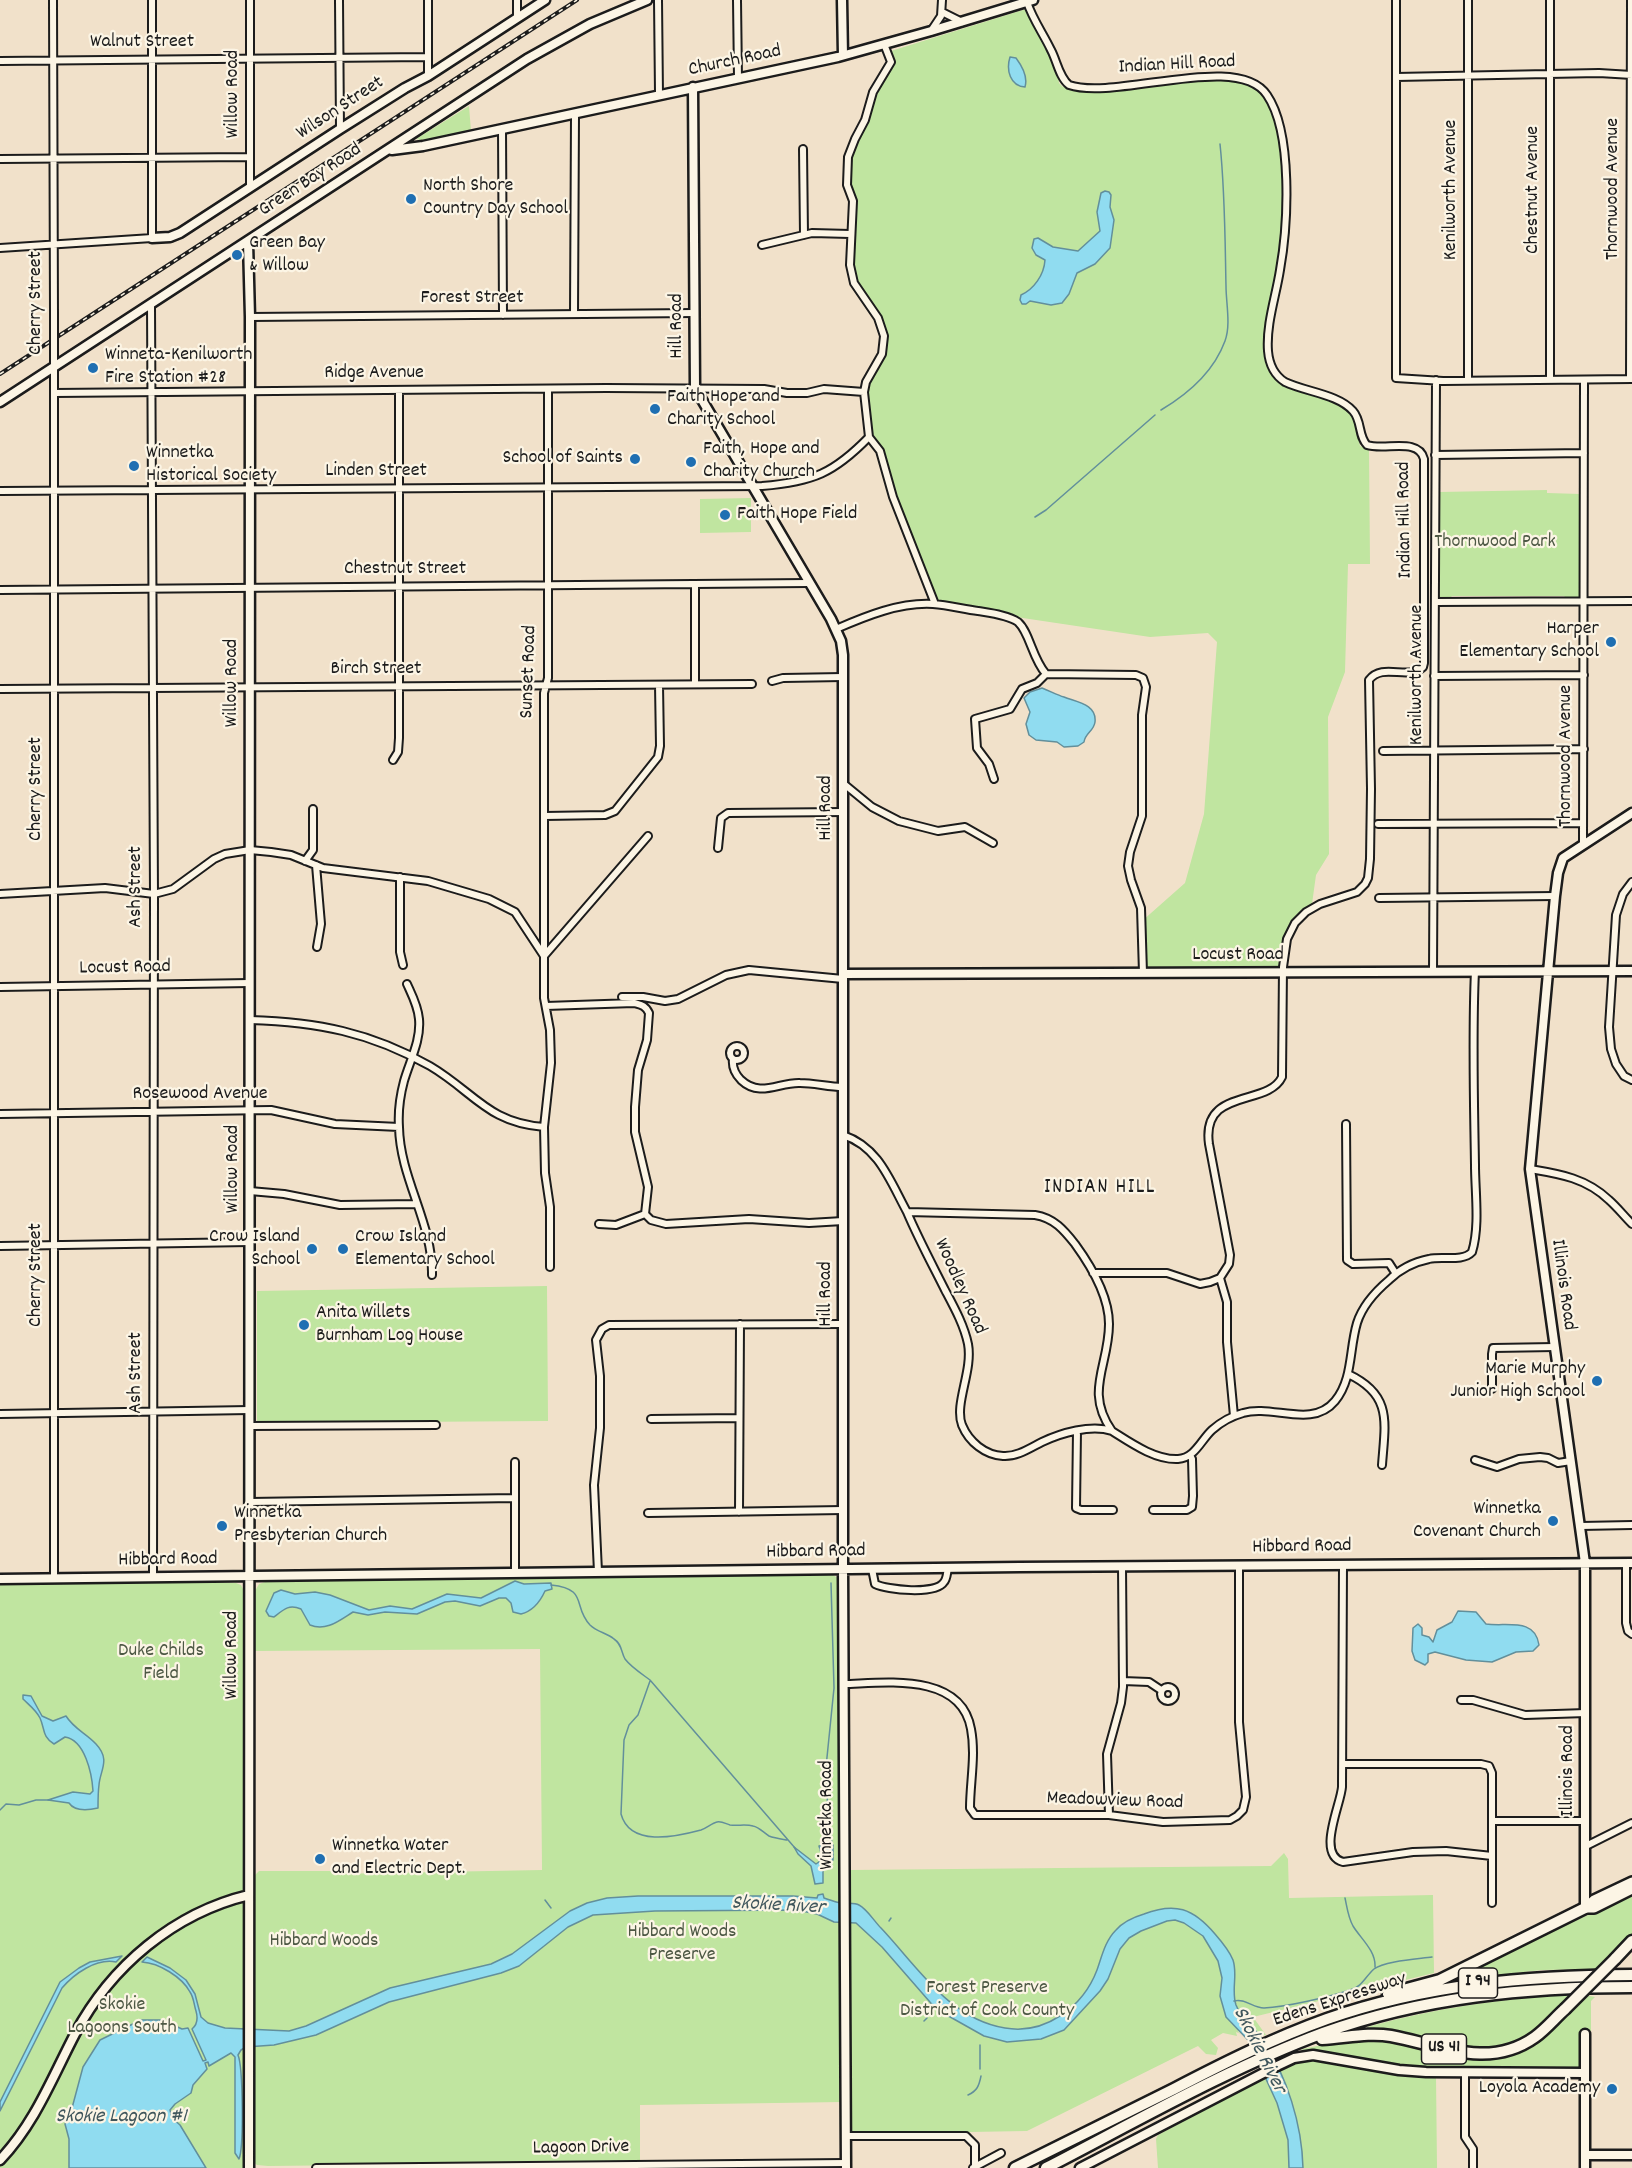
<!DOCTYPE html>
<style>
body{margin:0}
canvas{display:block;background:#f1e1ca}
</style>
<canvas width="1632" height="2168"></canvas>
<script>
const c = document.querySelector('canvas').getContext('2d');
c.lineJoin = 'round';
function fillPath(path, color) {
  c.fillStyle = color;
  c.fill(path, 'evenodd');
}
function strokePath(path, color, width, dash) {
  c.strokeStyle = color;
  c.lineWidth = width;
  c.lineCap = dash ? 'butt' : 'round';
  c.setLineDash(dash || []);
  c.stroke(path);
}
function drawText(font, color, halo, rows, align = 'center') {
  c.font = font + ' Dekko,sans-serif';
  c.lineWidth = 4.5;
  c.setLineDash([]);
  c.textBaseline = 'middle';
  c.strokeStyle = halo;
  c.fillStyle = color;
  for (const [text, x, y, turn = 0] of rows) {
    c.save();
    c.translate(x, y);
    c.rotate((+turn || 0) * Math.PI / 180);
    c.textAlign = isNaN(turn) ? turn : align;
    if (halo) c.strokeText(text, 0, 0);
    c.fillText(text, 0, 0);
    c.restore();
  }
}
fillPath(new Path2D(`
 M1026 9C1036 34 1057 55 1059 83L1063 87 1114 89 1224 78 1235 79 1260 88 1272 107 1280 133 1283 172 1282 238 1267 334 1275 378C1296 397 1335 389 1352 414 1358 423 1358 436 1360 446L1369 449 1370 564H1348L1345 672 1328 717 1329 854 1316 875 1312 904 1297 916 1288 931 1282 948 1280 967H1145L1142 921 1185 883 1204 814 1217 642 1208 633 1150 637 1016 617 972 606 936 601 872 436 867 392 869 381 882 359 887 337 879 316 858 287 852 265 855 200 850 182 851 158 857 139 867 122 878 87 893 65 891 51Z
 M469 106 471 131 421 140 416 139Z
 M1547 490V493L1581 494V595L1579 598 1567 599 1564 596H1452L1449 599 1439 598V492Z
 M751 498V532L700 533V499Z
 M547 1286 548 1421 257 1423V1291Z
 M735 1574H831L838 1578 843 2102 640 2105V2162L268 2166 257 2165 253 2162V1877L259 1871H332V1874L542 1870 540 1649 255 1651V1591L259 1584 265 1582 313 1579Z
 M191 1581 236 1583 241 1585 245 1593 243 2168H0V1583Z
 M1284 1853 1288 1859 1289 1898 1433 1895 1434 1973 1253 2017 1266 2035 1259 2036 1246 2021 1238 2032 1241 2034 1236 2032 1237 2036 1223 2033 1211 2040 1218 2048 1216 2055 1206 2054 1198 2046 1027 2131 853 2134 850 2132 849 1870 1271 1866Z
 M1632 1895V1936L1600 1969 1542 1970 1453 1980 1452 1977Z
 M1575 1994 1544 2025 1526 2038 1504 2047 1480 2051 1367 2030V2027C1435 2008 1504 1998 1575 1994Z
 M1585 1995 1595 1997 1591 2001V2031L1588 2032 1582 2065 1576 2069H1427L1397 2067 1313 2051H1303L1302 2049 1337 2042 1380 2039 1469 2058 1511 2053Z
 M1317 2059 1436 2075 1437 2168H1158L1156 2139 1158 2135 1288 2065 1302 2061Z`), '#c0e5a0');
const water = new Path2D(`
 M1010 57 1016 58C1022 66 1028 77 1025 87 1010 86 1006 70 1010 57Z
 M1105 191 1109 192 1111 195 1110 207 1114 220 1110 248 1095 264 1077 273 1069 294 1062 303 1051 305 1030 301 1026 304H1022L1020 300 1021 295C1034 289 1044 275 1045 260L1036 255 1032 248 1034 239 1038 238 1053 247 1078 251 1100 231 1097 212 1101 193Z
 M1042 688C1050 691 1057 695 1064 697 1076 702 1097 704 1095 722 1094 731 1085 733 1084 742L1078 746 1064 747 1057 742 1036 740 1029 735 1026 724 1030 712 1024 698 1030 692Z
 M515 1581 524 1584 551 1583 552 1589 545 1591C540 1602 533 1611 521 1614L513 1612 511 1603 506 1598H499L480 1606 455 1601 445 1602 417 1614 385 1612 368 1615 353 1612C340 1620 326 1632 310 1625L301 1609C289 1604 284 1609 274 1617L269 1616 266 1611 274 1593 281 1590 295 1594 315 1592 330 1595 369 1610 390 1606 412 1609 447 1594 481 1598Z
 M1458 1611 1476 1612 1486 1624C1506 1627 1535 1617 1539 1645L1533 1651 1516 1652 1492 1662 1466 1660 1435 1652 1428 1654V1662L1425 1665 1415 1660 1412 1651 1413 1628 1418 1624 1422 1628V1635L1429 1637 1433 1642 1437 1630 1452 1622Z
 M23 1695 31 1696 42 1716 53 1721 66 1716C74 1729 86 1733 96 1744 111 1760 100 1770 99 1785 98 1792 98 1800 98 1808 89 1810 75 1812 69 1803L48 1800 73 1792 90 1794 93 1791C92 1774 85 1740 65 1737L54 1744C42 1737 45 1729 40 1718 36 1710 29 1705 23 1699Z
 M830 1844 833 1845V1860L823 1865V1883L815 1884 811 1866 798 1854 794 1847 816 1864 823 1859 819 1846Z
 M823 1894 824 1898C830 1900 835 1902 841 1903 847 1904 854 1902 859 1905 867 1909 874 1921 881 1928 917 1966 949 2019 1005 2028 1045 2035 1083 2007 1097 1970 1102 1956 1105 1941 1116 1930 1123 1922 1134 1917 1144 1914 1175 1902 1193 1908 1215 1934 1222 1942 1229 1950 1233 1960 1238 1975 1231 1990 1236 2005 1242 2021 1256 2028 1263 2040 1287 2077 1302 2124 1303 2168H1289L1288 2140 1277 2103 1248 2040 1226 2017 1220 1996 1222 1978 1218 1961 1203 1936 1184 1923 1175 1920 1167 1921 1141 1931 1129 1938 1120 1949 1108 1979 1100 1991 1064 2030 1041 2039 1007 2042 984 2036 936 2009 882 1947 856 1923 834 1922 817 1914 797 1910 655 1911 593 1915 568 1927 519 1966 501 1973 389 2002 316 2035 274 2045 246 2047 241 2050 238 2055C243 2067 244 2147 239 2159L235 2153V2057L231 2053 209 2066 208 2062 205 2063 207 2069 193 2085 191 2093 175 2104 170 2110 172 2118 180 2125 206 2168H69V2139L65 2124 72 2108 83 2067 100 2040 141 2020H162L182 2029 188 2028 203 2061 206 2060 192 2029C198 2024 198 2018 196 2011 194 2005 194 1998 190 1992 182 1977 159 1963 142 1962L147 1957 170 1968 186 1980 195 1994 201 2017 208 2023 225 2028 289 2031 306 2026 390 1988 491 1964 512 1954 570 1911 587 1903 607 1898 638 1896H793L817 1898 818 1895Z
 M122 1956 116 1962C96 1958 74 1974 62 1988L0 2111V2102L60 1982 79 1968 90 1962Z`);
fillPath(water, '#90dcf0');
strokePath(water, '#628f9b', 1.5);
strokePath(new Path2D(`
 M1161 410C1188 394 1214 371 1225 341 1231 325 1226 303 1226 286 1225 239 1225 191 1220 144
 M1035 517 1046 510 1155 415
 M831 1583 834 1688 825 1777 832 1845
 M551 1585C589 1589 572 1606 590 1625 597 1632 607 1633 614 1639 622 1644 621 1652 625 1659 631 1667 642 1674 650 1680L795 1848
 M650 1681 638 1715 629 1725 624 1740 621 1814C630 1847 675 1837 701 1830 707 1828 712 1823 717 1822 722 1821 726 1824 730 1825 738 1826 746 1824 753 1826 759 1827 764 1833 769 1836 774 1838 781 1839 787 1840
 M0 1810 6 1804 19 1805 36 1800H49
 M1345 1898C1347 1907 1348 1917 1353 1926 1361 1939 1376 1951 1375 1967
 M545 1900 551 1908
 M889 1921 891 1918
 M1234 2001C1245 1998 1253 2008 1264 2008 1286 2007 1329 1997 1350 1990 1362 1987 1365 1977 1374 1969 1384 1961 1418 1959 1432 1957
 M984 2010 986 2007
 M1038 2012 1039 2016
 M924 2021 927 2018
 M980 2069V2045
 M968 2095C977 2091 979 2086 981 2076`), '#628f9b', 1.5);
const street = new Path2D(`
 M53 0 54 313
 M250 0V187
 M339 0 340 129
 M428 0V76
 M517 0V18
 M658 0 659 94
 M737 0 738 78
 M1396 0V378L1443 381 1632 379
 M1468 0V380
 M1027 2C1033 20 1043 33 1051 50 1057 61 1059 77 1069 85 1116 101 1238 51 1267 95 1293 133 1288 225 1280 270 1276 296 1266 324 1268 351 1269 363 1274 375 1285 382 1306 392 1338 394 1353 411 1362 421 1358 436 1367 445 1384 451 1419 437 1424 459V663L1423 667C1408 681 1383 662 1369 680L1371 789 1370 859 1368 878 1365 884 1357 892 1320 904 1306 912 1295 923 1287 939 1283 967 1282 1077C1268 1107 1201 1087 1209 1144L1230 1255 1229 1264 1220 1278 1227 1302V1342L1234 1416
 M942 12 962 22
 M931 31 941 16 942 0
 M884 44 891 62 873 92 865 120 855 139 848 157 847 185 853 201 850 265 854 283 878 318 884 336 882 354 866 382 864 392 869 437 880 451 893 497 935 604
 M0 61 428 57
 M1396 77 1599 73 1632 75
 M502 129 503 315
 M803 149 804 235
 M0 159 250 157
 M762 245 812 233 850 234
 M0 248 152 238V0
 M151 305 154 894 153 1578
 M574 314 575 114
 M250 317 695 313
 M54 351V1579
 M1630 379 1631 0
 M1550 380V0
 M548 389V678L544 693V998L550 1030 551 1063 544 1127 545 1173 550 1207V1267
 M54 393 606 388 764 389 787 393H807L824 389 864 392
 M1435 455 1584 453
 M0 491 762 486C813 482 834 473 869 437
 M0 590 809 583
 M1435 602 1632 601
 M836 629C866 616 900 602 933 604 948 605 963 609 978 611 990 613 1008 615 1018 622 1030 633 1032 658 1046 674L1136 675 1143 678 1146 687 1142 715V816L1130 852 1128 866 1131 880 1141 908 1143 973
 M1434 676 1584 675
 M772 681 783 678 843 677
 M695 684V584
 M0 689 752 684
 M1383 751 1584 749
 M393 760 398 752 399 738V391
 M994 779 989 764 977 748 975 719 1010 709 1022 689 1037 683 1046 674
 M844 784 872 807 899 821 938 831 965 827 993 843
 M545 816 605 815 615 811 658 757 660 746 659 685
 M1378 824 1583 823
 M1583 844 1584 380
 M718 848 721 818 728 813 844 812
 M305 861 313 850V809
 M316 865 321 924 317 947
 M400 877V952L403 965
 M1632 882 1623 894 1616 915 1609 1027 1611 1049 1616 1064 1624 1076 1632 1080
 M0 894 105 888 154 894 173 889 214 859 225 854 250 850 271 852 291 855 323 868 428 881 489 899 515 912 544 956 648 836
 M1379 898 1555 896
 M1433 971 1436 380
 M407 984C412 995 418 1006 419 1019 421 1041 410 1060 404 1081 400 1096 398 1112 399 1127 400 1179 433 1223 432 1275
 M0 987 250 983
 M622 997H643L665 1001 678 999 726 975 749 970 843 979
 M546 1006 634 1003C641 1005 645 1005 649 1013L647 1040 638 1070 635 1107V1132L648 1187 645 1214
 M250 1020C317 1022 370 1032 430 1066 474 1092 488 1123 544 1127
 M730 1053a7 7 0 1 1 14 0a7 7 0 1 1-14 0Z
 M733 1059C732 1067 735 1074 741 1080 760 1098 779 1082 800 1083 815 1083 828 1087 843 1087
 M0 1114 271 1110 335 1124 399 1127
 M1346 1124 1347 1260 1353 1264 1389 1263 1396 1274
 M843 1135C879 1147 890 1181 907 1212L1035 1215C1054 1218 1064 1230 1075 1244 1091 1266 1109 1295 1109 1324 1109 1366 1084 1391 1112 1431
 M1530 1169C1560 1174 1586 1178 1609 1200 1617 1207 1624 1216 1632 1224
 M250 1191 284 1194 340 1205 417 1204
 M907 1212C918 1238 932 1264 945 1290 954 1307 964 1325 968 1344 973 1371 954 1404 962 1425 969 1442 985 1455 1003 1456 1017 1457 1030 1448 1042 1442 1061 1433 1091 1424 1112 1431 1131 1443 1155 1460 1178 1459 1195 1458 1201 1440 1212 1430 1221 1422 1232 1416 1243 1413 1272 1404 1312 1429 1335 1401 1353 1379 1349 1350 1357 1323 1362 1307 1376 1291 1389 1280 1400 1269 1414 1262 1429 1259 1442 1256 1463 1262 1472 1252 1480 1226 1475 1192 1475 1165 1474 1100 1472 1036 1475 971
 M599 1224 616 1225 645 1214 651 1220 666 1224 749 1219 809 1223 843 1221
 M0 1246 250 1242
 M1093 1273H1167L1200 1284 1210 1282 1220 1278
 M1348 1374C1393 1395 1385 1423 1382 1465
 M1492 1389V1354L1493 1348 1555 1347
 M0 1414 250 1410
 M651 1419 739 1418
 M250 1426 436 1425
 M1077 1431 1076 1508 1081 1510H1113
 M1475 1460 1497 1467 1519 1459 1540 1457 1548 1458 1558 1463 1571 1461
 M250 1502 515 1498
 M1153 1510H1187L1192 1507 1193 1496 1192 1459 1190 1455
 M739 1512 740 1324
 M648 1513 843 1510
 M1581 1526 1632 1525
 M1626 1563V1623L1628 1631 1632 1634
 M1343 1564 1342 1787C1341 1804 1316 1855 1343 1862L1413 1852 1446 1851 1492 1856
 M872 1569 875 1584C887 1590 936 1595 944 1582 947 1579 947 1572 948 1568
 M598 1572 594 1485 600 1428V1376L596 1340 602 1329 609 1325 843 1324
 M515 1573V1462
 M1123 1681 1149 1682 1161 1690
 M844 1684C885 1683 961 1672 971 1729 976 1755 970 1783 970 1808L975 1815H1109L1163 1822 1230 1820 1237 1816 1243 1810 1246 1797 1239 1722V1565
 M1161 1694a7 7 0 1 1 14 0a7 7 0 1 1-14 0Z
 M1461 1700H1473L1525 1715 1586 1713
 M1343 1764H1481L1489 1766 1492 1773V1903
 M1109 1815 1107 1754 1121 1703 1123 1687 1122 1566
 M1493 1821H1586
 M1586 1846 1632 1823
 M1465 2073V2137L1473 2149V2168
 M846 2136H966L975 2145V2167
 M316 2168 846 2163
 M973 2168 1001 2153`);
const secondary = new Path2D(`
 M842 0 843 55
 M693 87 695 388 831 619 841 641 843 655V1569L846 2168
 M392 150 423 146 838 57 931 31 1033 0
 M152 238 170 237 180 233 340 129 405 88 428 76 545 0
 M248 242 250 317 249 2168
 M0 402 527 59 590 24 647 0
 M843 974 1632 971
 M0 1579 1020 1567 1632 1563
 M1585 1908V1563L1530 1169 1555 896 1558 873 1563 858 1632 813
 M1585 2155H1632
 M0 2160C35 2123 52 2078 75 2034 111 1966 174 1913 249 1895
 M1080 2168 1277 2066 1294 2058 1313 2055 1399 2070 1426 2072 1585 2073
 M1585 2168V2034`);
const primary = new Path2D(`
 M1585 1908 1594 1900 1632 1882
 M1585 1908H1594L1632 1889`);
const highway = new Path2D(`
 M1615 1959 1632 1941
 M1388 1994 1440 1980 1585 1908
 M1322 2039C1345 2038 1368 2032 1391 2036 1440 2045 1489 2070 1535 2037 1546 2029 1555 2018 1565 2009
 M1015 2168C1068 2142 1121 2115 1174 2089 1224 2063 1274 2038 1327 2019 1427 1984 1527 1976 1632 1975
 M1046 2168C1135 2122 1229 2068 1323 2033 1423 1997 1527 1987 1632 1987`);
strokePath(street, '#1c1c1c', 10);
strokePath(secondary, '#1c1c1c', 13);
strokePath(primary, '#1c1c1c', 14);
strokePath(highway, '#1c1c1c', 15);
strokePath(street, '#fcf5e5', 6);
strokePath(secondary, '#fcf5e5', 8);
strokePath(primary, '#fcf5e5', 9);
strokePath(highway, '#fcf5e5', 10);
const rail = new Path2D(`
 M0 374 577 0`);
strokePath(rail, '#1c1c1c', 4);
strokePath(rail, '#fcf5e5', 1.5, [4.5]);
const streetBridge = new Path2D(`
 M54 313V351`);
const highwayBridge = new Path2D(`
 M1565 2009 1615 1959`);
strokePath(streetBridge, '#1c1c1c', 10, []);
strokePath(highwayBridge, '#1c1c1c', 15, []);
strokePath(streetBridge, '#fcf5e5', 6);
strokePath(highwayBridge, '#fcf5e5', 10);
for (const [x, y, r, color] of [
 [411,199,6,"#1f6fb2"],
 [237,255,6,"#1f6fb2"],
 [93,368,6,"#1f6fb2"],
 [655,409,6,"#1f6fb2"],
 [635,459,6,"#1f6fb2"],
 [691,462,6,"#1f6fb2"],
 [134,466,6,"#1f6fb2"],
 [725,515,6,"#1f6fb2"],
 [1611,642,6,"#1f6fb2"],
 [312,1249,6,"#1f6fb2"],
 [343,1249,6,"#1f6fb2"],
 [304,1325,6,"#1f6fb2"],
 [1597,1381,6,"#1f6fb2"],
 [1553,1521,6,"#1f6fb2"],
 [222,1526,6,"#1f6fb2"],
 [320,1859,6,"#1f6fb2"],
 [1612,2089,6,"#1f6fb2"]
]) {
  const dot = new Path2D();
  dot.arc(x, y, r, 0, 2 * Math.PI);
  c.fillStyle = color;
  c.fill(dot);
  strokePath(dot, '#fcf5e5', 2);
}
for (const [x, y, w] of [
 [1478,1983,39],
 [1444,2049,45]
]) {
  const box = new Path2D();
  box.roundRect(x - w / 2, y - 15, w, 30, 4.5);
  c.fillStyle = '#fcf5e5';
  c.fill(box);
  strokePath(box, '#1c1c1c', 1.5);
}
drawText('bold 18px', '#1c1c1c', null, [
 ["I 94",1478,1983],
 ["US 41",1444,2049]
]);
drawText('20px', '#1c1c1c', '#fcf5e5', [
 ["Walnut Street",142,43],
 ["Church Road",735,62,-12],
 ["Indian Hill Road",1177,66,-3],
 ["Willow Road",234,94,-90],
 ["Wilson Street",341,109,-33],
 ["Green Bay Road",311,181,-33],
 ["Thornwood Avenue",1614,189,-90],
 ["Kenilworth Avenue",1452,190,-90],
 ["Chestnut Avenue",1534,190,-90],
 ["Forest Street",472,299],
 ["Cherry Street",37,303,-90],
 ["Hill Road",678,326,-90],
 ["Ridge Avenue",374,374],
 ["Linden Street",376,472],
 ["Indian Hill Road",1406,520,-91],
 ["Chestnut Street",405,570],
 ["Birch Street",376,670],
 ["Sunset Road",530,672,-88],
 ["Kenilworth Avenue",1418,675,-90],
 ["Willow Road",233,683,-90],
 ["Thornwood Avenue",1567,756,-90],
 ["Cherry Street",37,789,-90],
 ["Hill Road",827,808,-90],
 ["Ash Street",137,887,-90],
 ["Locust Road",1238,956],
 ["Locust Road",125,969,-1],
 ["Rosewood Avenue",200,1095],
 ["Willow Road",234,1169,-90],
 ["Cherry Street",37,1275,-90],
 ["Illinois Road",1562,1285,82],
 ["Woodley Road",959,1287,66],
 ["Hill Road",827,1294,-90],
 ["Ash Street",137,1373,-90],
 ["Hibbard Road",1302,1548,-1],
 ["Hibbard Road",816,1553,-1],
 ["Hibbard Road",168,1561,-1],
 ["Willow Road",233,1655,-90],
 ["Illinois Road",1569,1771,-90],
 ["Meadowview Road",1115,1802,2],
 ["Winnetka Road",828,1815,-90],
 ["Edens Expressway",1340,2001,-18],
 ["Lagoon Drive",581,2149,-1]
]);
drawText('20px', '#1c1c1c', '#fcf5e5', [
 ["North Shore",423,187],
 ["Country Day School",423,210],
 ["Green Bay",249,244],
 ["& Willow",249,267],
 ["Winneta-Kenilworth",105,356],
 ["Fire Station #28",105,379],
 ["Faith Hope and",667,398],
 ["Charity School",667,421],
 ["Faith, Hope and",703,450],
 ["Charity Church",703,473],
 ["Winnetka",146,454],
 ["Historical Society",146,477],
 ["School of Saints",623,459,"right"],
 ["Faith Hope Field",737,515],
 ["Harper",1599,630,"right"],
 ["Elementary School",1599,653,"right"],
 ["Crow Island",300,1238,"right"],
 ["School",300,1261,"right"],
 ["Crow Island",355,1238],
 ["Elementary School",355,1261],
 ["Anita Willets",316,1314],
 ["Burnham Log House",316,1337],
 ["Marie Murphy",1585,1370,"right"],
 ["Junior High School",1585,1393,"right"],
 ["Winnetka",1541,1510,"right"],
 ["Covenant Church",1541,1533,"right"],
 ["Winnetka",234,1514],
 ["Presbyterian Church",234,1537],
 ["Winnetka Water",332,1847],
 ["and Electric Dept.",332,1870],
 ["Loyola Academy",1600,2089,"right"]
], 'left');
drawText('20px', '#4d5844', '#fcf5e5', [
 ["Thornwood Park",1495,543],
 ["Duke Childs",161,1652],
 ["Field",161,1675],
 ["Hibbard Woods",682,1933],
 ["Preserve",682,1956],
 ["Hibbard Woods",324,1942],
 ["Forest Preserve",987,1989],
 ["District of Cook County",987,2012],
 ["Skokie",122,2006],
 ["Lagoons South",122,2029]
]);
c.letterSpacing = '1.5px';
drawText('21px', '#1c1c1c', '#fcf5e5', [
 ["INDIAN HILL",1100,1189]
]);
c.letterSpacing = '0px';
drawText('italic 21px', '#3f565c', '#fcf5e5', [
 ["Skokie River",778,1907,3],
 ["Skokie River",1258,2051,63],
 ["Skokie Lagoon #1",121,2118]
]);
</script>
